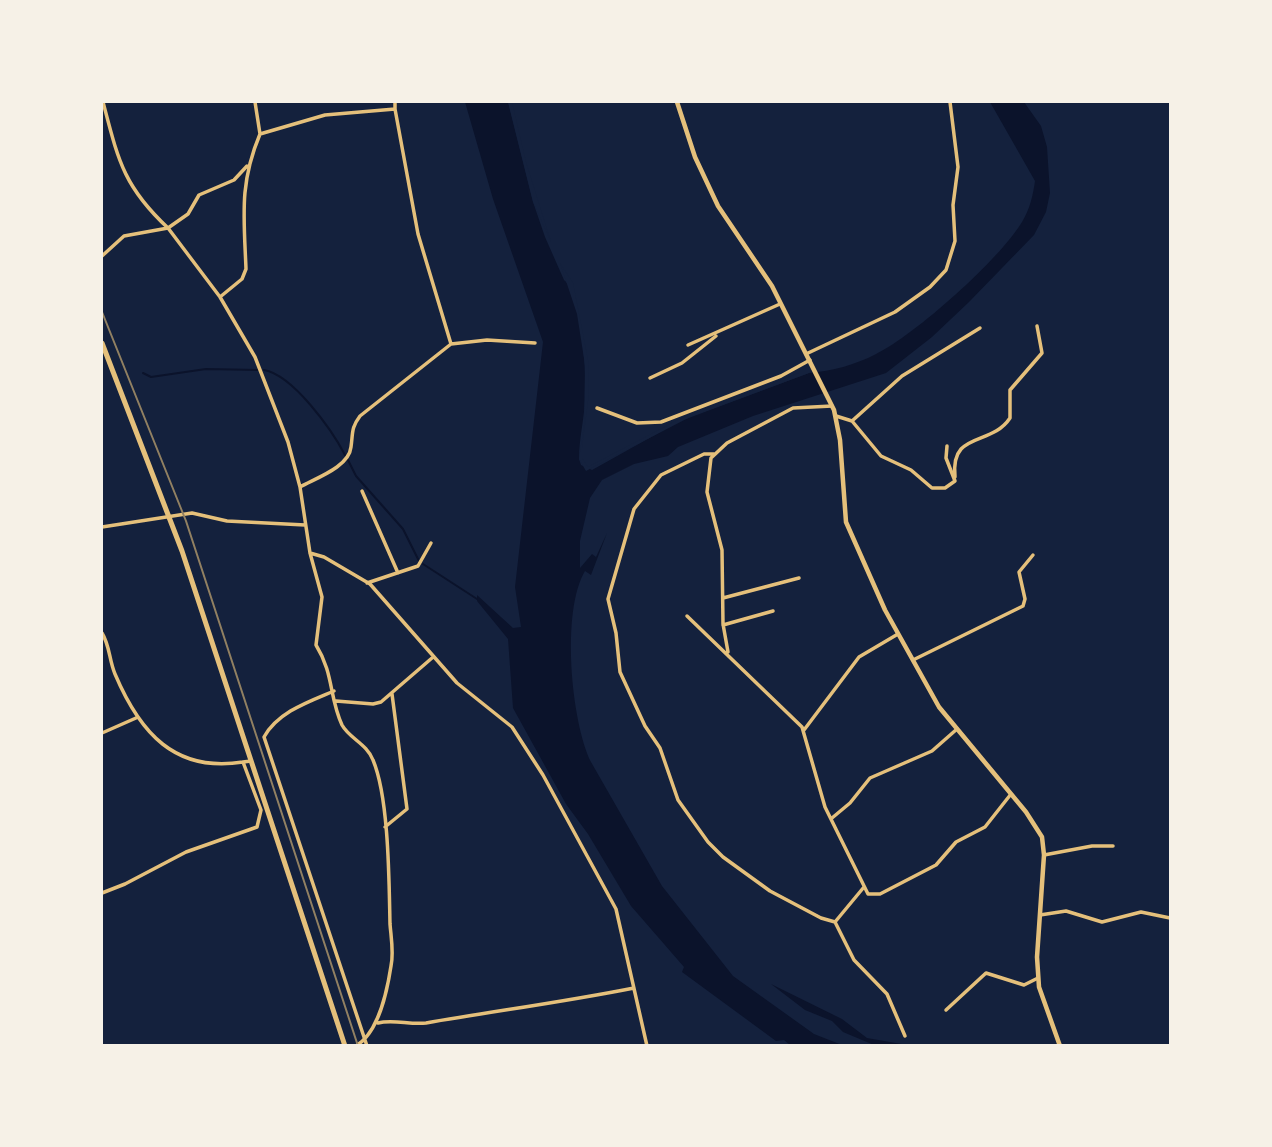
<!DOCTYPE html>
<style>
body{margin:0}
#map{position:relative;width:1272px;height:1147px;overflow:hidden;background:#14213d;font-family:"Archivo Narrow",sans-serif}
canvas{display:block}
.frame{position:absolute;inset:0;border:103px solid #f6f1e7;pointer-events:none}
</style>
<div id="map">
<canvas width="1272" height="1147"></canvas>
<div class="frame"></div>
</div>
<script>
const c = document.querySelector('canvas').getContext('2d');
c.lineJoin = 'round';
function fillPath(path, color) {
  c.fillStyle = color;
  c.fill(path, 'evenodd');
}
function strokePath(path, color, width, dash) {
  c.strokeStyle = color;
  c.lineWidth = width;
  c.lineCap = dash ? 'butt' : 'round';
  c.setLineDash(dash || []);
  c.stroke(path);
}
fillPath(new Path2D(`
 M465 102H508L533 202 545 237 564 280C582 294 587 377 585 400 584 420 579 439 579 459L581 465 592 470 678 422 809 373C832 371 855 365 876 354 915 335 1000 259 1022 222 1030 209 1033 195 1035 181L990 102H1024L1041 126 1047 147 1050 193 1046 212 1034 235 969 302 932 337 886 373 753 416 678 447 668 456 634 464 602 480 590 498 580 541V568L592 554 596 557 607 533 591 575 585 571C561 611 571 721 591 762L662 886 733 976 814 1034 842 1045H790L784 1040 776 1041 682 972 684 967 631 906 588 834 566 804 513 708 508 639 477 601V595L513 628 521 627 515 587 543 342 493 199Z
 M771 984 842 1019 867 1038 907 1045H874L843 1032 832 1021 805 1010Z`), '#0b132b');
fillPath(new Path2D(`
 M508 102H512L526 162 551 242 533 202Z
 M560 263 573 283 589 365 588 401 582 448V458L588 467 689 414 799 373H809L690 417 586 471 579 459 584 425 585 365 577 314Z`), '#14213d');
strokePath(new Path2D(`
 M264 370C293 375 332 430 345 455
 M143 373 151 377 206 369 258 370
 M348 460 356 476 403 529 419 561
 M423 564 477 599`), '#0b132b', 2);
strokePath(new Path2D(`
 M103 102C118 159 123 186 168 228L188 214 199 195 234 180 247 166
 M255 102 260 134
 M395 109 418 234 451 344
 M102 256 124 236 168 228 220 297 255 357 288 442 300 487 310 553 322 597 316 645C334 674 329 697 342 725 349 738 367 744 373 760 389 798 389 881 390 924 391 937 394 953 391 966 387 992 379 1032 356 1046
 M220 297 242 279 246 269C244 217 239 184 260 134L325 115 395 109V102
 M688 345 780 304
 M806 354 895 312 930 287 946 270 955 241 953 205 958 167 950 102
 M650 378 682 363 716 336
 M597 408 637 423 661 422 781 376 810 360
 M836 416 852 421 881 456 911 470 932 488H945L955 481 946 458 947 446
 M852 421 902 376 980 328
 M714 454H704L661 475 634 509 608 599 616 633 620 672 645 726 660 748 678 800 708 842 723 857 770 891 821 918 835 922 854 960 887 994 905 1036
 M955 477C950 430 991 447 1010 418V390L1042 353 1037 326
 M300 487C316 478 349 467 351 447 353 433 351 428 360 416L451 344 487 340 535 343
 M362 491 398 573
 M102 527 192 513 227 521 305 525
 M310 553 324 557 370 584 457 683 512 727 543 775 616 909 647 1046
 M367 583 418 566 431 543
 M723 598 799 578
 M687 616 802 727 825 807 868 894H880L936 865 956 842 985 827 1011 794
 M723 625 773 611
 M102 633C110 646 109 660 115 674 140 733 175 773 243 762
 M728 652 723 624 722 550 707 492 711 458 727 443 793 408 832 406
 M913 660 1023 606 1025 599 1019 572 1033 555
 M334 691C308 702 278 712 264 737L367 1046
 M336 701 373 704 381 702 432 658
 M804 730 859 657 898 634
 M102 733 136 718
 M832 818 850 803 870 778 932 751 957 729
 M385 827 407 809 392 694
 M1044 855 1092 846H1113
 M102 893 125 884 186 852 257 827 261 810 243 762 251 761
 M1040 915 1066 911 1102 922 1141 912 1170 918
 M835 922 864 887
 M946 1010 986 973 1024 985 1038 978
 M378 1023C393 1019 410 1025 426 1023 495 1011 564 1002 634 988`), '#e5c07b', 3.5);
strokePath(new Path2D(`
 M677 102 695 157 718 206 772 286 834 410 840 440 846 522 885 610 939 707 1026 812 1042 837 1044 855 1037 957 1039 987 1060 1046`), '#e5c07b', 4.5);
strokePath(new Path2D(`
 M102 343 182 551 345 1046`), '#e5c07b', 5);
strokePath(new Path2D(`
 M102 312 186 521 358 1046`), '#918062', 2);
</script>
